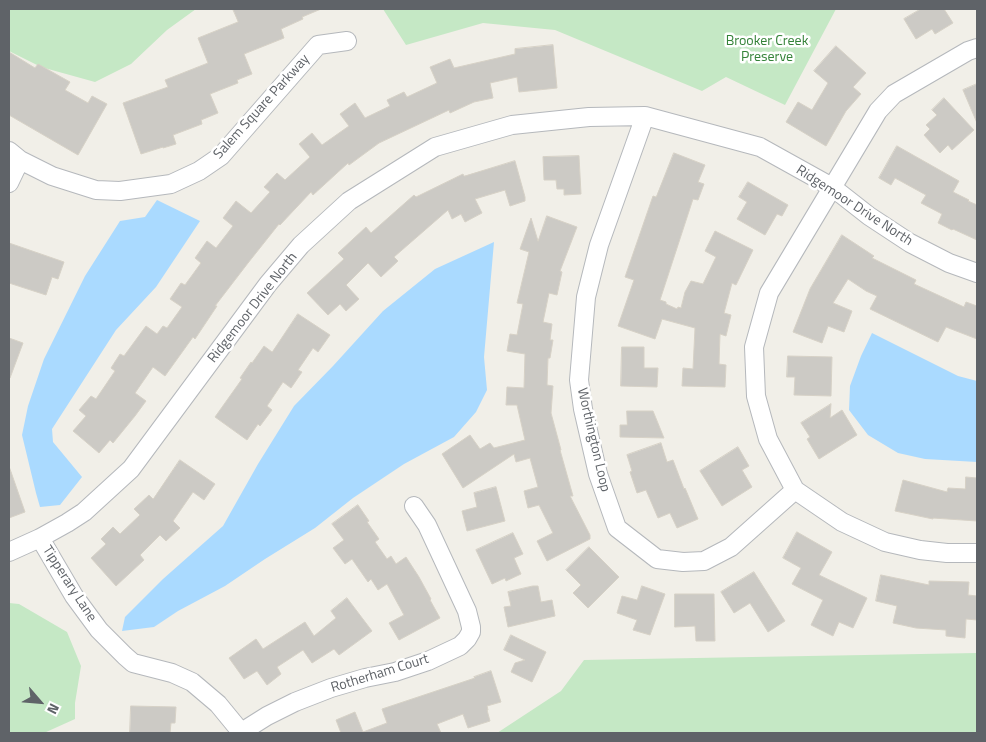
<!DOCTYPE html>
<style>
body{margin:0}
#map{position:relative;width:986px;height:742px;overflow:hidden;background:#f1efe8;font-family:"Titillium Web",sans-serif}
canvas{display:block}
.frame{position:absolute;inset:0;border:10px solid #5f6368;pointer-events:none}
.north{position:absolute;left:15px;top:677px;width:50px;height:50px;-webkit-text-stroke:4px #fff;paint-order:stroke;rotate:117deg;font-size:14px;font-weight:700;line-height:20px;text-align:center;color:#5f6368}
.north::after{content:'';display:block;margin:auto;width:18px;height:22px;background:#5f6368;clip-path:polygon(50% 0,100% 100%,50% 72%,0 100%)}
</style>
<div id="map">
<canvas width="986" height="742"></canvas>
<div class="frame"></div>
<div class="north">N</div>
</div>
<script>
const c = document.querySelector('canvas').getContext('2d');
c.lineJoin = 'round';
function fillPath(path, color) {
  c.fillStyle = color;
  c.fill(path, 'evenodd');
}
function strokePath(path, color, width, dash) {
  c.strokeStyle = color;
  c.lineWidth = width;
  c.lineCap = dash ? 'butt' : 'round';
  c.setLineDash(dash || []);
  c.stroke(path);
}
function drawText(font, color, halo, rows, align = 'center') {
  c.font = font + ' "Titillium Web",sans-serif';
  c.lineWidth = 5;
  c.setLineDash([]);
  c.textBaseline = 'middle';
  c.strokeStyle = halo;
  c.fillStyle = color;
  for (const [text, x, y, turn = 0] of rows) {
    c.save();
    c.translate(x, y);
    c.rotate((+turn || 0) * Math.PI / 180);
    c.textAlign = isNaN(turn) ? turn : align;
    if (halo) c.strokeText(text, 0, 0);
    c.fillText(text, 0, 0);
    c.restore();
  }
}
fillPath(new Path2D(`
 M9 9H196L167 30 131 64 95 82 41 67 9 51Z
 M383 9H836L785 105 726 77 702 91 555 30 483 23 406 45Z
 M9 603 19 604 67 632 81 666 75 703V719L44 733H9Z
 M977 653V733H497L561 691 584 660Z`), '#c5e8c5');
fillPath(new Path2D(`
 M157 200 200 221 156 287 116 330 52 429 53 442 82 477 60 505 40 507 36 493 22 435 28 406 44 359 85 276 120 221 145 217Z
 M494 242 484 357 487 390 476 412 454 437 404 464 353 498 315 528 265 559 225 586 178 611 154 627 122 631 125 617 163 579 223 526 258 464 294 406 333 366 383 311 435 269Z
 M872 333 958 376 977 381V462L925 459 898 453 868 435 849 410 850 386 861 356Z`), '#aadaff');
const building = new Path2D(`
 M233 9H321L302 17 303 19 281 29 284 38 244 54 252 74 237 80 238 83 210 94 218 113 201 120 202 124 173 135 176 144 163 148V147L141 154 123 103 168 87 165 80 208 63 198 38 238 22Z
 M921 9H944L953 23 935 34 932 29 916 39 904 19Z
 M553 45 557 88 519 92 517 77 490 83 493 98 474 102 450 113 449 110 379 143 349 165 348 163 313 195 311 192 280 225 279 224 248 263 215 306H217L195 339 193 337 165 376 153 367 135 393 146 401 135 416 113 443 110 440 99 453 73 431 86 416 79 410 91 396 96 399 115 371 111 368 120 354 124 356 146 326 157 334 163 326 167 328 182 307 170 299 181 283 185 285 201 263 195 258 207 241 216 248 233 226 223 218 236 201 251 213 270 192 264 187 277 173 285 180 310 157 299 144 312 133 322 145 349 126 340 114 355 103 365 118 390 106 387 100 404 92 407 97 437 83 430 67 450 59 454 68 515 54V49Z
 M836 46 866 73 853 87 861 94 846 111 826 146 786 122 798 102 812 110 828 83 814 71Z
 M9 52 35 68 38 64 70 82 65 90 88 103 92 96 107 104 78 155 9 115Z
 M977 84V123L963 90Z
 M944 98 974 130 952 150 948 145 940 153 924 135 930 129 926 125 937 115 932 110Z
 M897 146 959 181 953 192 969 200 968 201 977 205V240L953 229 952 230 938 223 942 214 921 203 926 195 895 178 891 185 879 178Z
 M674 153 705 165 698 182 704 184 698 200 693 199 660 300 666 302V304L677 309 678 307 681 308 685 292 691 281 703 284 716 257 705 251 715 231 753 250 736 285 732 283 724 313 731 315 726 336 720 334 719 364 726 365 725 387 682 386 683 368 693 369 695 328 662 319 655 339 618 326 634 280 625 277 653 196 656 197Z
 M579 156 581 194 564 195V189H557L556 180H544L543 157Z
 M515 161 525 197V201L510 206 505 190 475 199 482 213 465 222 461 214 452 219 448 210 394 257 398 261 381 277 368 263 346 285 359 299 346 311 340 304 328 315 307 293 344 259 338 253 366 227 371 233 414 195 416 197 463 174 464 176Z
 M748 182 788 205 782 216 777 214 765 235 737 219 747 202 739 197Z
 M547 216 577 227 560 271 562 272 557 295 549 293 543 322 552 324 550 340H553L550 358H548L547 385 553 386 551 413 561 450H560L573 496H570L590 535V539L547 561 537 541 553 533 539 505 528 508 524 491 538 487 530 458 516 462 514 454 463 488 442 454 470 435 480 449 490 443 494 448 525 440 517 405H506L507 387 524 388 525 354 507 351 510 334 517 335 523 304 517 303 529 252 520 249 531 218 538 241Z
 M842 235 874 256 872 258 916 280 914 284 964 307 966 302 977 306V339L946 327 938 342 870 309 877 296 866 291 848 279 833 303 852 311 844 332 828 326 822 343 793 332 810 289Z
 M9 243 64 262 58 279 52 277 46 295 9 283Z
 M298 314 330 335 318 352 313 348 298 370 302 372 291 388 283 382 267 406 272 410 260 426 258 424 247 440 215 417 242 379 240 378 251 362 252 363 264 346 272 352Z
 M9 338 23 343 10 378 9 377Z
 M622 347H644V368H658L657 387 621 386Z
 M788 356 832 357 831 396 794 395 795 377H787Z
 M831 404 830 418 842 410 857 435 819 459 807 439 810 437 801 423Z
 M627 411H653L664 438 620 437V425H627Z
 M661 443 667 462 673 460 684 489 685 488 698 519 677 528 670 513 658 518 646 490 637 493 630 472 632 471 627 455Z
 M738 447 749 466 742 470 752 487 722 506 700 471Z
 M180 460 215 484 204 500 193 492 173 521 180 528 166 541 160 535 140 555 144 560 116 586 91 558 106 544 101 539 113 527 120 534 140 515 134 509 149 495 153 499Z
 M10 469 25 512 9 518V470Z
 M966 477 977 478V521L933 518V519L895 511 903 480 947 492 948 488 965 489Z
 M496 487 505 521 467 531 462 511 477 507 474 493Z
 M358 505 369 521 367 522 379 539 375 542 387 559 391 556 396 564 406 557 419 577 431 599 430 600 440 618 399 640 389 623 404 615 387 584 378 590 371 579 368 582 352 559 345 564 333 548 344 540 332 524Z
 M797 532 832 552 819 575 867 598 853 628 839 622 833 636 811 625 823 600 792 584 801 568 783 558Z
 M513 533 523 554 514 558 521 574 506 581 505 578 492 584 476 550Z
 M589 547 619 577 588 608 573 593 581 585 566 570Z
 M754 572 785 621 768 632 750 603 734 613 721 592Z
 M881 575 929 585V581L969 582 968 595 977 596V620L966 619 965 638 946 636V630L916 628 893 623 897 606 876 601Z
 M533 586H538L541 602 552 600 555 616 508 627 504 607 511 606 508 592Z
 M642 586 665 594 650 635 633 630 637 620 617 613 622 596 637 600Z
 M675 594H714L715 641H696L695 626 675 627Z
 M347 598 372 631 339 655 334 649 312 663 303 650 277 667 281 674 267 685 257 671 244 679 229 658 256 639 263 649 305 622 314 636 336 618 331 611Z
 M511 635 546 652 532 682 511 672 515 663 525 660 504 650Z
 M491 671 501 702 487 706 488 710H487L490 721 468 728 463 714 437 724 441 733H341L336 720 355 712 363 732 387 723 382 709 475 678 474 677Z
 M131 706 176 707 175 723H171L170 733H130Z`);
fillPath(building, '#cccac5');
strokePath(building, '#d6d1c6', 1);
const minor = new Path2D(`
 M977 48 968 51 894 94 878 111 769 293 754 347 756 396 768 439 795 490 842 522 885 542 920 550 947 553H977
 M645 116 599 245 586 297 579 380 583 409 598 474 617 528 657 559 683 562 704 561 731 547 795 490
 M9 151 20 160 52 176 96 190 120 191 171 184 199 171 221 156 318 45 347 41
 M9 183 20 160
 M40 538 74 596 99 630 125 656 133 663 172 673 192 682 218 704 241 732
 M9 552 40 538 67 523 84 512 131 469 268 284 301 245 349 201 435 147 512 125 589 117 645 116 760 147 832 187 869 216 910 243 949 263 977 273
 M240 733 267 716 295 702 331 688 365 678 395 672 428 661 460 646 467 639 471 632V627L467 611 427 525 414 506`);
strokePath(minor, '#b5b8bc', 20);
strokePath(minor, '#fff', 18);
drawText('14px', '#348238', '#fff', [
 ["Brooker Creek",767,42],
 ["Preserve",767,58]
]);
drawText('14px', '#5f6368', '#fff', [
 ["Salem Square Parkway",262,107,-48],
 ["Ridgemoor Drive North",854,206,33],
 ["Ridgemoor Drive North",253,308,-52],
 ["Worthington Loop",593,440,77],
 ["Tipperary Lane",69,584,57],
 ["Rotherham Court",380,674,-17]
]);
</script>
